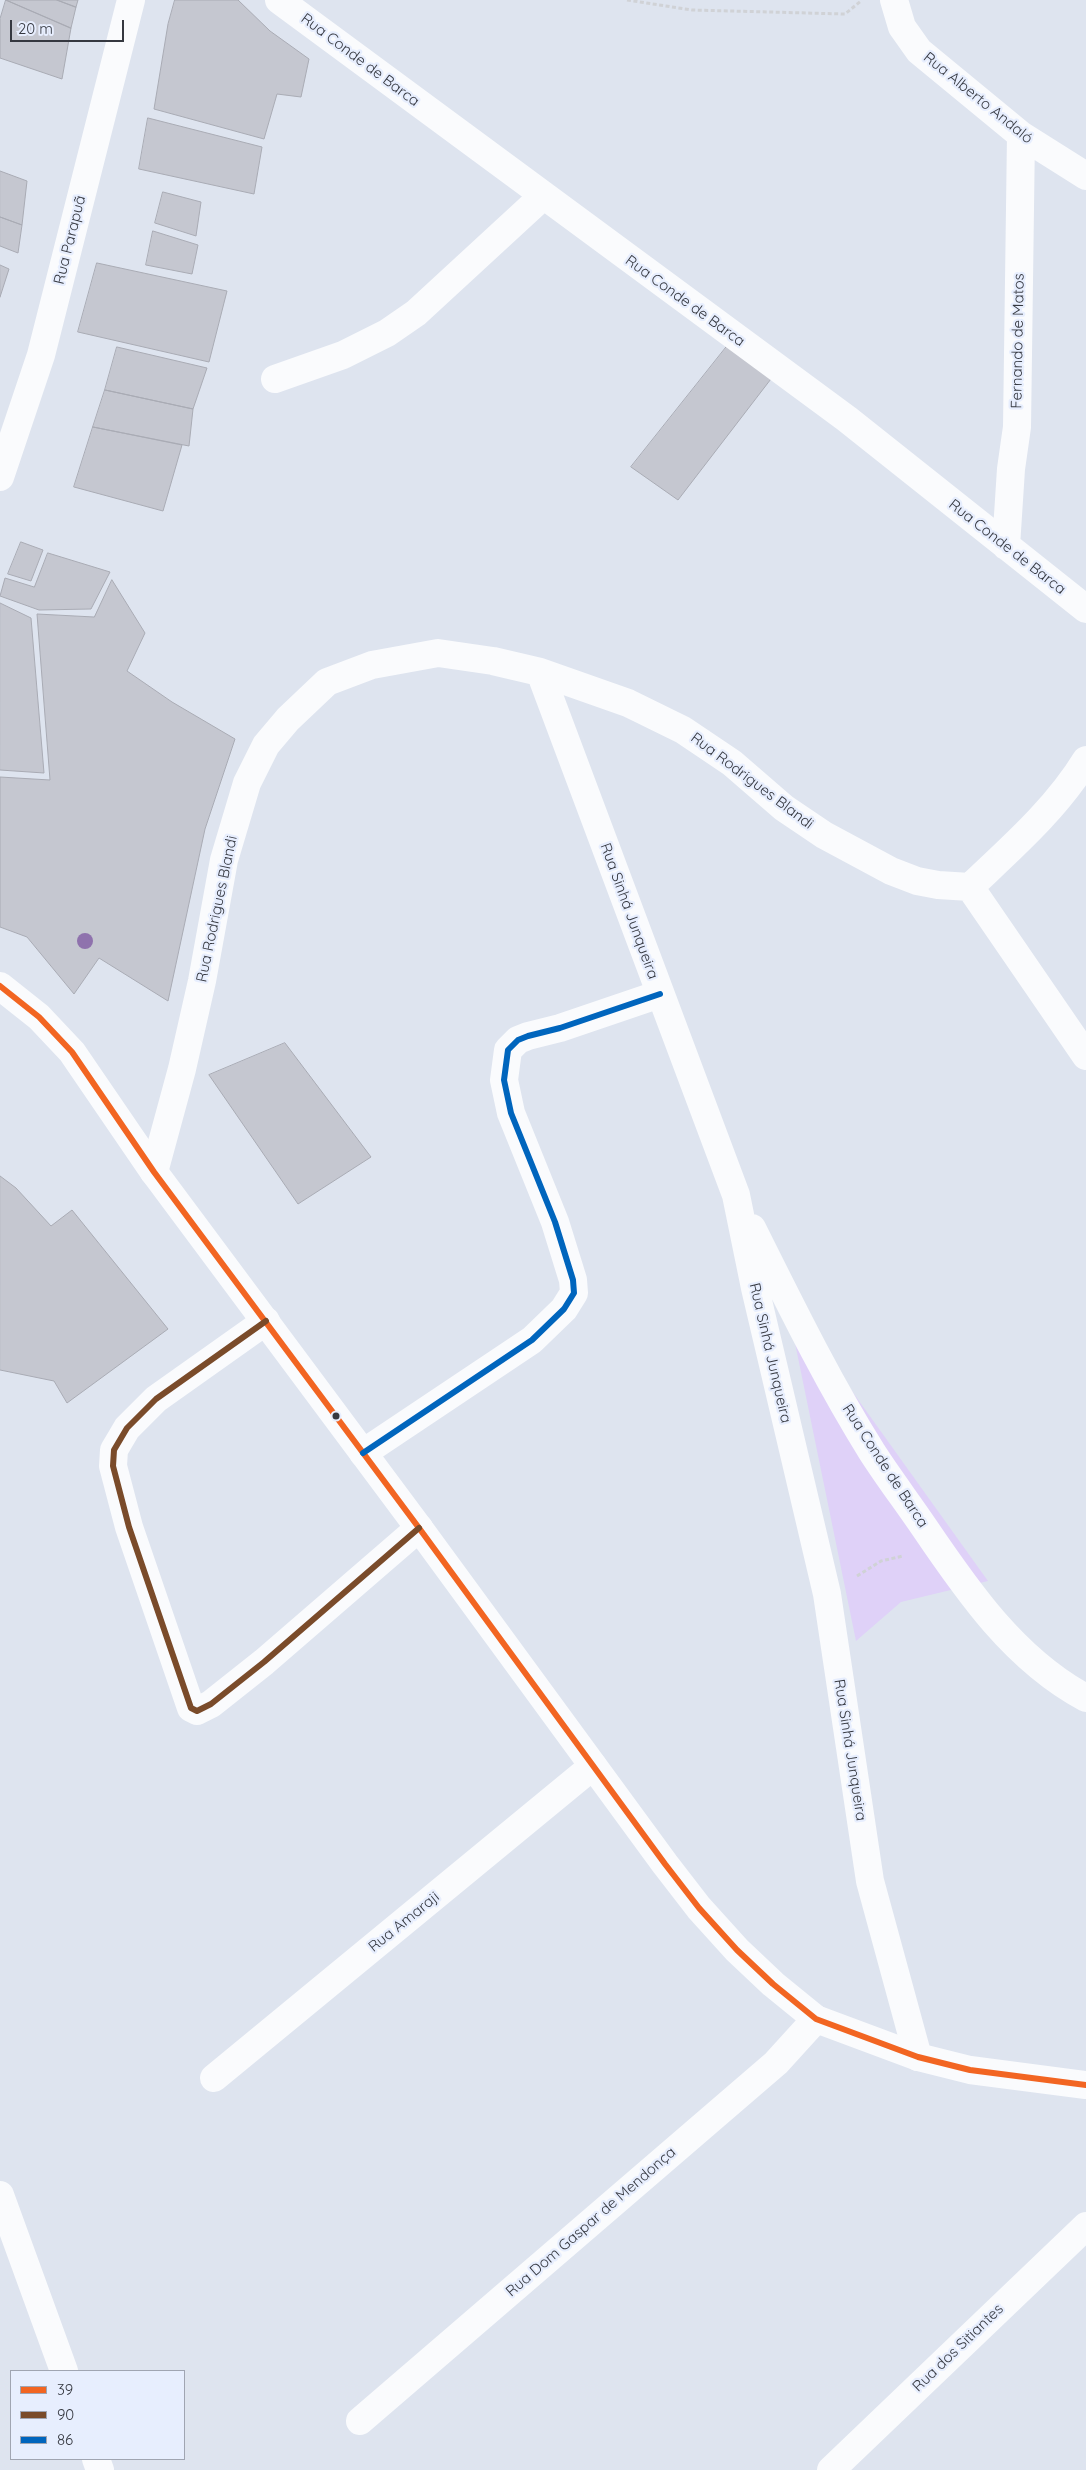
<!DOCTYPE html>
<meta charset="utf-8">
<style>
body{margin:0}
#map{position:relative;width:1086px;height:2470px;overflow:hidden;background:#dee4ef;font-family:Quicksand,sans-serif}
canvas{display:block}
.legend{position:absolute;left:10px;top:2370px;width:175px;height:90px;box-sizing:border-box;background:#e7eefe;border:1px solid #a0a5b2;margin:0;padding:6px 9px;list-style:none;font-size:15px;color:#353840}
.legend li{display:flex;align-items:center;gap:10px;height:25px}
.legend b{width:25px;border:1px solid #a0a5b2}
.scale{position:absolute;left:10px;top:20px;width:114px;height:22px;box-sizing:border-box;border:2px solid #353840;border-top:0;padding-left:6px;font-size:15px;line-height:18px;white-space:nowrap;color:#353840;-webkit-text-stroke:4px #e7eefe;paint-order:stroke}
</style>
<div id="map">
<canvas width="1086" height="2470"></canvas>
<ul class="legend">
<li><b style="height:6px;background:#f26522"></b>39</li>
<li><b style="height:6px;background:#7a4b2a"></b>90</li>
<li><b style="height:6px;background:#0065bd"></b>86</li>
</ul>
<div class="scale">20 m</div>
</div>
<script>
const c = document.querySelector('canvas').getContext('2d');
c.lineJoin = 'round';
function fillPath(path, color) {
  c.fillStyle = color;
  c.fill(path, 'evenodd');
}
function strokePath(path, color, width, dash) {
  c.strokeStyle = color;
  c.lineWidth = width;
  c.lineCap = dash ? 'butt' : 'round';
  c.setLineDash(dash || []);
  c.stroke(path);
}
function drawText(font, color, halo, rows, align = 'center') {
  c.font = font + ' Quicksand,sans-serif';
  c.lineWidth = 4.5;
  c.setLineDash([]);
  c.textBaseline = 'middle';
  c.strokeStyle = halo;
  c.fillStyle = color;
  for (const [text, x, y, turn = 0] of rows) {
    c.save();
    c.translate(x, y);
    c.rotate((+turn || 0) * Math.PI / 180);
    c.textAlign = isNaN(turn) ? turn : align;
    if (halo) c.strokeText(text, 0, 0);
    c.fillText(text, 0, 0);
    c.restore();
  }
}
fillPath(new Path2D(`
 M786 1299 988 1581 901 1602 856 1641Z`), '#dfd1f8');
const building = new Path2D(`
 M6 0 71 28 62 79 0 58V19Z
 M6 0H57L76 7 71 28Z
 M57 0H78L76 7Z
 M175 0H238L270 31 309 59 301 97 277 94 264 139 154 109 168 24Z
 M148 118 262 147 254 194 139 169Z
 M0 171 27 181 22 225 0 217Z
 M163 192 201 202 196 236 155 223Z
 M0 217 22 225 18 253 0 246Z
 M153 231 198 245 192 274 146 265Z
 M97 263 227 291 209 362 78 332Z
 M0 265 9 269 0 297Z
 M732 340 774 375 678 500 631 467Z
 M117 347 207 368 193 409 105 390Z
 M105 390 193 409 189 446 93 427Z
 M93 427 182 445 163 511 74 487Z
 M21 542 43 550 31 581 8 574Z
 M48 553 110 572 91 609 39 610 0 596 5 578 34 587Z
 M112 580 145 633 127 671 172 702 235 739 205 829 168 1001 99 958 74 994 27 937 0 927V777L50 780 37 614 94 617Z
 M0 603 31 618 44 773 0 770Z
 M285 1043 371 1157 298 1204 209 1075Z
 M0 1176 16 1188 51 1226 72 1210 168 1329 67 1403 54 1381 0 1370Z`);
fillPath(building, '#c5c7d0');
strokePath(building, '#a9abb4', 1);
strokePath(new Path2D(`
 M627 0 692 10 845 14 861 1
 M857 1576 881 1561 903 1556`), '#d0d2d6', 3, [4, 2.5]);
strokePath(new Path2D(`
 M279 0 847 419 1086 609
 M894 0 902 27 919 51 1021 135 1086 176
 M275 379 343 355 387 333 416 313 543 196
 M1006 546 1011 469 1017 427 1021 135
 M540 672 736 1195 755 1288 827 1594 870 1881 918 2057
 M970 887 1086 1056
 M154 1172 182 1069 202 981 224 860 247 783 266 745 288 719 327 682 372 665 438 653 493 661 540 672 628 703 683 730 732 763 784 808 824 835 891 871 917 881 938 885 970 887C1011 848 1056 809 1086 760
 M752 1228C790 1304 827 1380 872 1452 888 1477 907 1502 924 1527 968 1592 1015 1660 1086 1698
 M266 1321 156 1399 127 1428 114 1450 113 1466 129 1527 191 1708 197 1711 211 1704 264 1662 419 1528
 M363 1453 532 1340 564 1309 574 1293 573 1280 555 1222 511 1113 504 1080 508 1050 518 1040 528 1036 560 1028 660 994
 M214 2078 593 1766
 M0 2195 64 2371
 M360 2421 776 2063 816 2019
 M96 2459 100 2470
 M831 2470 1086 2226`), '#fafbfd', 28);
strokePath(new Path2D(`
 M0 477 41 355 131 0
 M0 986 39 1017 72 1052 154 1172 419 1528 665 1864 699 1908 737 1950 773 1984 816 2019 918 2057 970 2070 1086 2085`), '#fafbfd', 28);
strokePath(new Path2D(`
 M0 986 39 1017 72 1052 154 1172 419 1528 665 1864 699 1908 737 1950 773 1984 816 2019 918 2057 970 2070 1086 2085`), '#f26522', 6);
strokePath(new Path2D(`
 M266 1321 156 1399 127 1428 114 1450 113 1466 129 1527 191 1708 197 1711 211 1704 264 1662 419 1528`), '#7a4b2a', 6);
strokePath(new Path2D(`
 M363 1453 532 1340 564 1309 574 1293 573 1280 555 1222 511 1113 504 1080 508 1050 518 1040 528 1036 560 1028 660 994`), '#0065bd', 6);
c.fillStyle = '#8f72ad';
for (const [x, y] of [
 [85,941]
]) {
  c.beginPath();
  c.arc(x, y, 8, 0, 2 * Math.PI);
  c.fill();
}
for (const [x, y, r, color] of [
 [336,1416,4.5,"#353840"]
]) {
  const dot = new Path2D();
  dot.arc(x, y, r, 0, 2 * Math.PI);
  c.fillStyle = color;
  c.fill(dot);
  strokePath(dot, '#e7eefe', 2);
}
drawText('15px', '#353840', '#e7eefe', [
 ["Rua Conde de Barca",360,60,37],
 ["Rua Alberto Andaló",978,98,39],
 ["Rua Parapuã",70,240,-76],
 ["Rua Conde de Barca",685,301,36],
 ["Fernando de Matos",1018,341,-89],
 ["Rua Conde de Barca",1007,547,38],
 ["Rua Rodrigues Blandi",752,781,37],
 ["Rua Rodrigues Blandi",217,909,-78],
 ["Rua Sinhá Junqueira",629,911,70],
 ["Rua Sinhá Junqueira",770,1353,77],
 ["Rua Conde de Barca",885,1466,57],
 ["Rua Sinhá Junqueira",850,1750,81],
 ["Rua Amaraji",404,1922,-39],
 ["Rua Dom Gaspar de Mendonça",591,2222,-41],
 ["Rua dos Sitiantes",958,2348,-44]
]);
</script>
